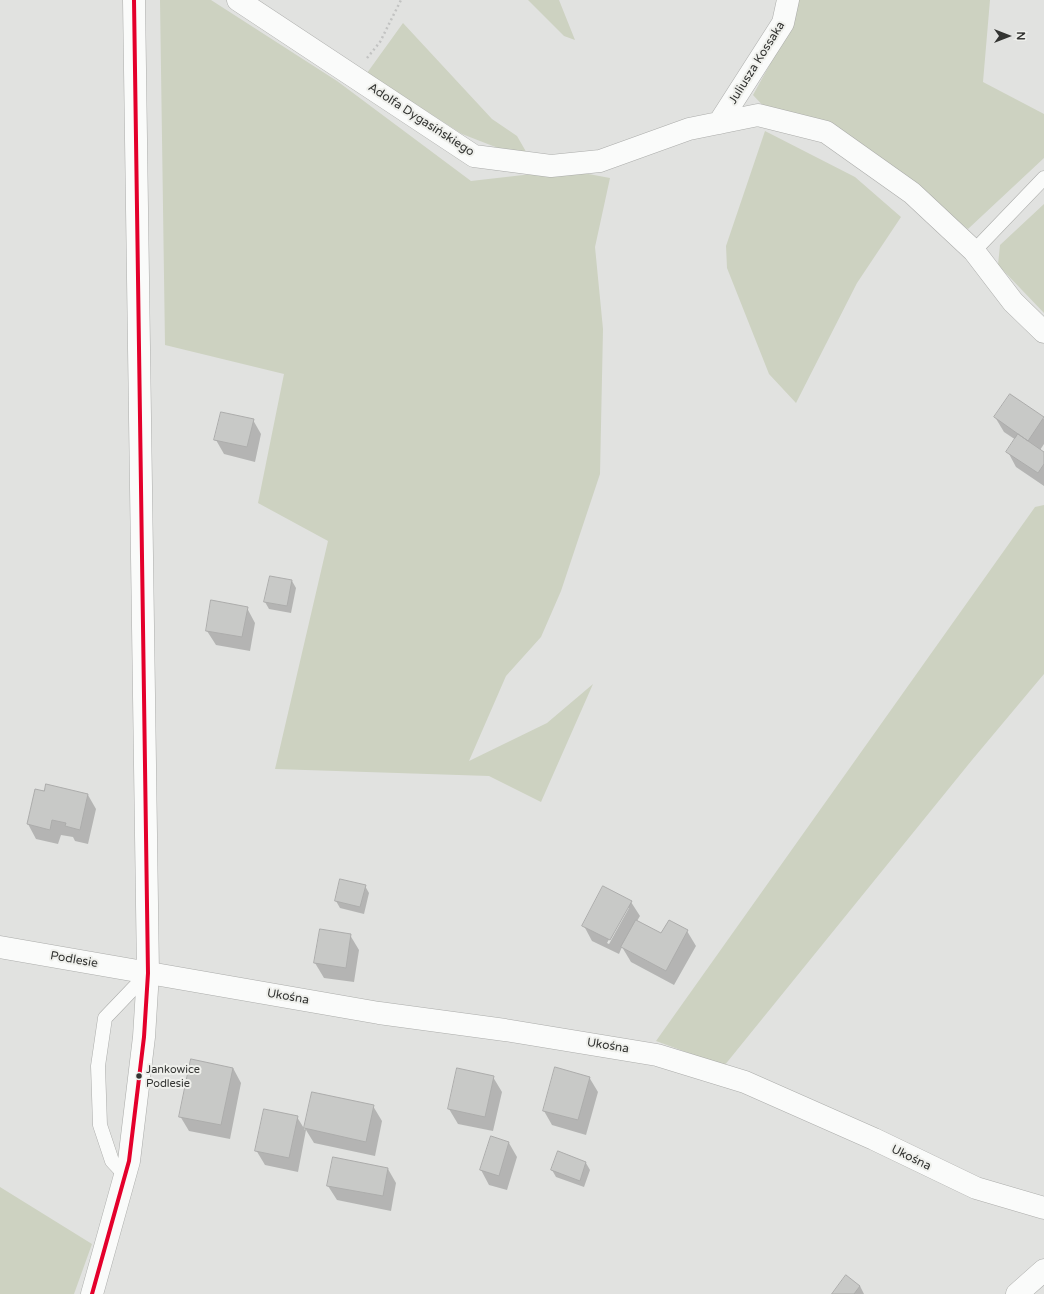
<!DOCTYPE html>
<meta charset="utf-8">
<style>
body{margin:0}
#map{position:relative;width:1044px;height:1294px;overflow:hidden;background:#e1e2e0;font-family:"Varela Round",sans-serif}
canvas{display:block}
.north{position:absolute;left:988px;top:16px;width:40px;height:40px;-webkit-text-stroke:3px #eff0ec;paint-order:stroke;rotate:90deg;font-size:11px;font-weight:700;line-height:16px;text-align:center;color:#333432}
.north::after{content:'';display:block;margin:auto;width:14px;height:18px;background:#333432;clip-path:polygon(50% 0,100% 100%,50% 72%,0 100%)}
</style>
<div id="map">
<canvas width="1044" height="1294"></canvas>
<div class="north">N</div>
</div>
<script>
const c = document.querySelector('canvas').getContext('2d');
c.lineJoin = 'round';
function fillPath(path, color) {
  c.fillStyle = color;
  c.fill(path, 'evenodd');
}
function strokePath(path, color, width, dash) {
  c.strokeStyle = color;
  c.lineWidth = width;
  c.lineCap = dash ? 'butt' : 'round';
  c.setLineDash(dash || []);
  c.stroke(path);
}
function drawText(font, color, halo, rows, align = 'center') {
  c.font = font + ' "Varela Round",sans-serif';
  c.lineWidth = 4;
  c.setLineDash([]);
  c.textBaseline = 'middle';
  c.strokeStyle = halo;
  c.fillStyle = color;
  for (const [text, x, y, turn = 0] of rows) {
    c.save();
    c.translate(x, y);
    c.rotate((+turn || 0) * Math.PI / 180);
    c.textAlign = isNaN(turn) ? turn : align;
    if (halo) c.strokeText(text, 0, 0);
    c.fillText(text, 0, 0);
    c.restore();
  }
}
fillPath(new Path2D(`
 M160 0H211L337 81 471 181 567 170 610 178 595 247 603 329 600 474 561 591 541 637 506 676 469 761 547 723 593 684 541 802 489 776 275 769 328 541 258 503 284 374 165 345Z
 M528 0H559L575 40 564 36Z
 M797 0H990L983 82 1044 114V158L968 229 833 124 767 110 753 95 791 26Z
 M403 23 492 119 517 136 528 155 498 148 462 134 367 73Z
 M765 131 855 177 901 217 857 283 796 403 769 374 727 268 726 246Z
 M1044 204V313L998 265 1000 245Z
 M1044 505V674L972 760 724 1066 656 1041 1035 507Z
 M0 1187 92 1244 74 1294H0Z`), '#cdd2c1');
fillPath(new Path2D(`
 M1011 395 1044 419V444L1040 450 1044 453V486L1016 467 1008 452 1016 440 1004 432 995 417Z
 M253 420 261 434 255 462 224 454 216 440Z
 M292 581 296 588 291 613 269 609 265 602Z
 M247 608 255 623 250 651 216 645 207 631Z
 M36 790 88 795 96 809 88 844 75 841 73 837 61 835 58 844 36 839 28 824Z
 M365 886 369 893 364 914 340 908 336 901Z
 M631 902 640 916 637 921 662 934 687 931 696 946 674 985 631 962 622 947 619 954 592 941 584 926ZM627 908H629L609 944 607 943Z
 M350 935 359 950 354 982 324 978 315 963Z
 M233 1068 241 1083 230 1139 189 1131 180 1116Z
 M493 1077 502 1092 493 1131 458 1124 449 1109Z
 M589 1077 598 1092 586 1135 552 1125 544 1111Z
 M312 1093 373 1106 382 1121 375 1156 314 1143 306 1130 298 1172 265 1165 256 1150 297 1117 305 1130Z
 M509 1143 517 1157 507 1190 489 1185 481 1170Z
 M586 1163 590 1170 584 1187 556 1177 552 1170Z
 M388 1169 396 1183 391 1211 337 1200 328 1186Z
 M846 1277 860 1286 864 1294H834Z`), '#0003');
const building = new Path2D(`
 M1010 394 1044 417 1028 441 994 417Z
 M221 412 254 419 247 447 214 440Z
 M1018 434 1044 452V464L1038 473 1006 452Z
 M270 576 292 580 287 606 264 602Z
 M211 600 248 607 242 637 206 631Z
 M46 784 88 794 80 830 65 826 66 823 52 820 50 830 27 824 35 789 44 791Z
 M340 879 366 885 360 907 335 901Z
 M603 886 632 901 610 940 582 926Z
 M636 920 661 933 669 920 688 930 666 971 621 947Z
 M320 929 351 934 346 968 314 963Z
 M191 1059 233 1068 221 1125 179 1117Z
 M555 1067 590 1077 578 1120 543 1111Z
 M457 1068 494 1076 485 1117 448 1109Z
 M312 1092 374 1105 366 1142 304 1128Z
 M264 1109 298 1116 289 1158 255 1151Z
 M491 1136 509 1142 499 1176 480 1170Z
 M558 1151 586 1162 580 1181 551 1170Z
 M333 1157 388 1168 383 1196 327 1186Z
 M846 1275 860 1286 854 1294H832Z`);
fillPath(building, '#c8c9c7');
strokePath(building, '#acacab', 1);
const service = new Path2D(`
 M974 251 1044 178
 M125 1175 112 1161 100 1125 98 1066 105 1018 148 973`);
const minor = new Path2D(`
 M238 0 474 156 551 166 600 161 689 129 758 115 826 132 912 193 974 251 1013 302 1044 332
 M719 123 783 23 788 0
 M0 947 379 1013 505 1030 657 1055 745 1082 874 1139 976 1188 1044 1208
 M1017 1294 1044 1270`);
const tertiary = new Path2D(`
 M92 1294 129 1161 144 1037 148 973 134 0`);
strokePath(service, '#abacaa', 15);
strokePath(minor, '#abacaa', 23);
strokePath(tertiary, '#abacaa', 23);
strokePath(new Path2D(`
 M367 58 380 42 401 0`), '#c2c3c2', 2.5, [2, 3]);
strokePath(service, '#fafbfa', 14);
strokePath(minor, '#fafbfa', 22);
strokePath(tertiary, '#fafbfa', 22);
strokePath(new Path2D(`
 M92 1294 129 1161 144 1037 148 973 134 0`), '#e4002b', 4);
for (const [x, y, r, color] of [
 [139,1076,3.5,"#333432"]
]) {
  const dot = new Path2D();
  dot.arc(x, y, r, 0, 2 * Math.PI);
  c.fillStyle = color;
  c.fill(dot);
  strokePath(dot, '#eff0ec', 1.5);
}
drawText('11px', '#333432', '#eff0ec', [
 ["Jankowice",146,1070],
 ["Podlesie",146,1084]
], 'left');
drawText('12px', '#333432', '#eff0ec', [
 ["Juliusza Kossaka",757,63,-58],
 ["Adolfa Dygasińskiego",421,120,33],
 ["Podlesie",74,960,10],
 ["Ukośna",288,997,10],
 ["Ukośna",608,1046,9],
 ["Ukośna",911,1158,26]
]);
</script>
